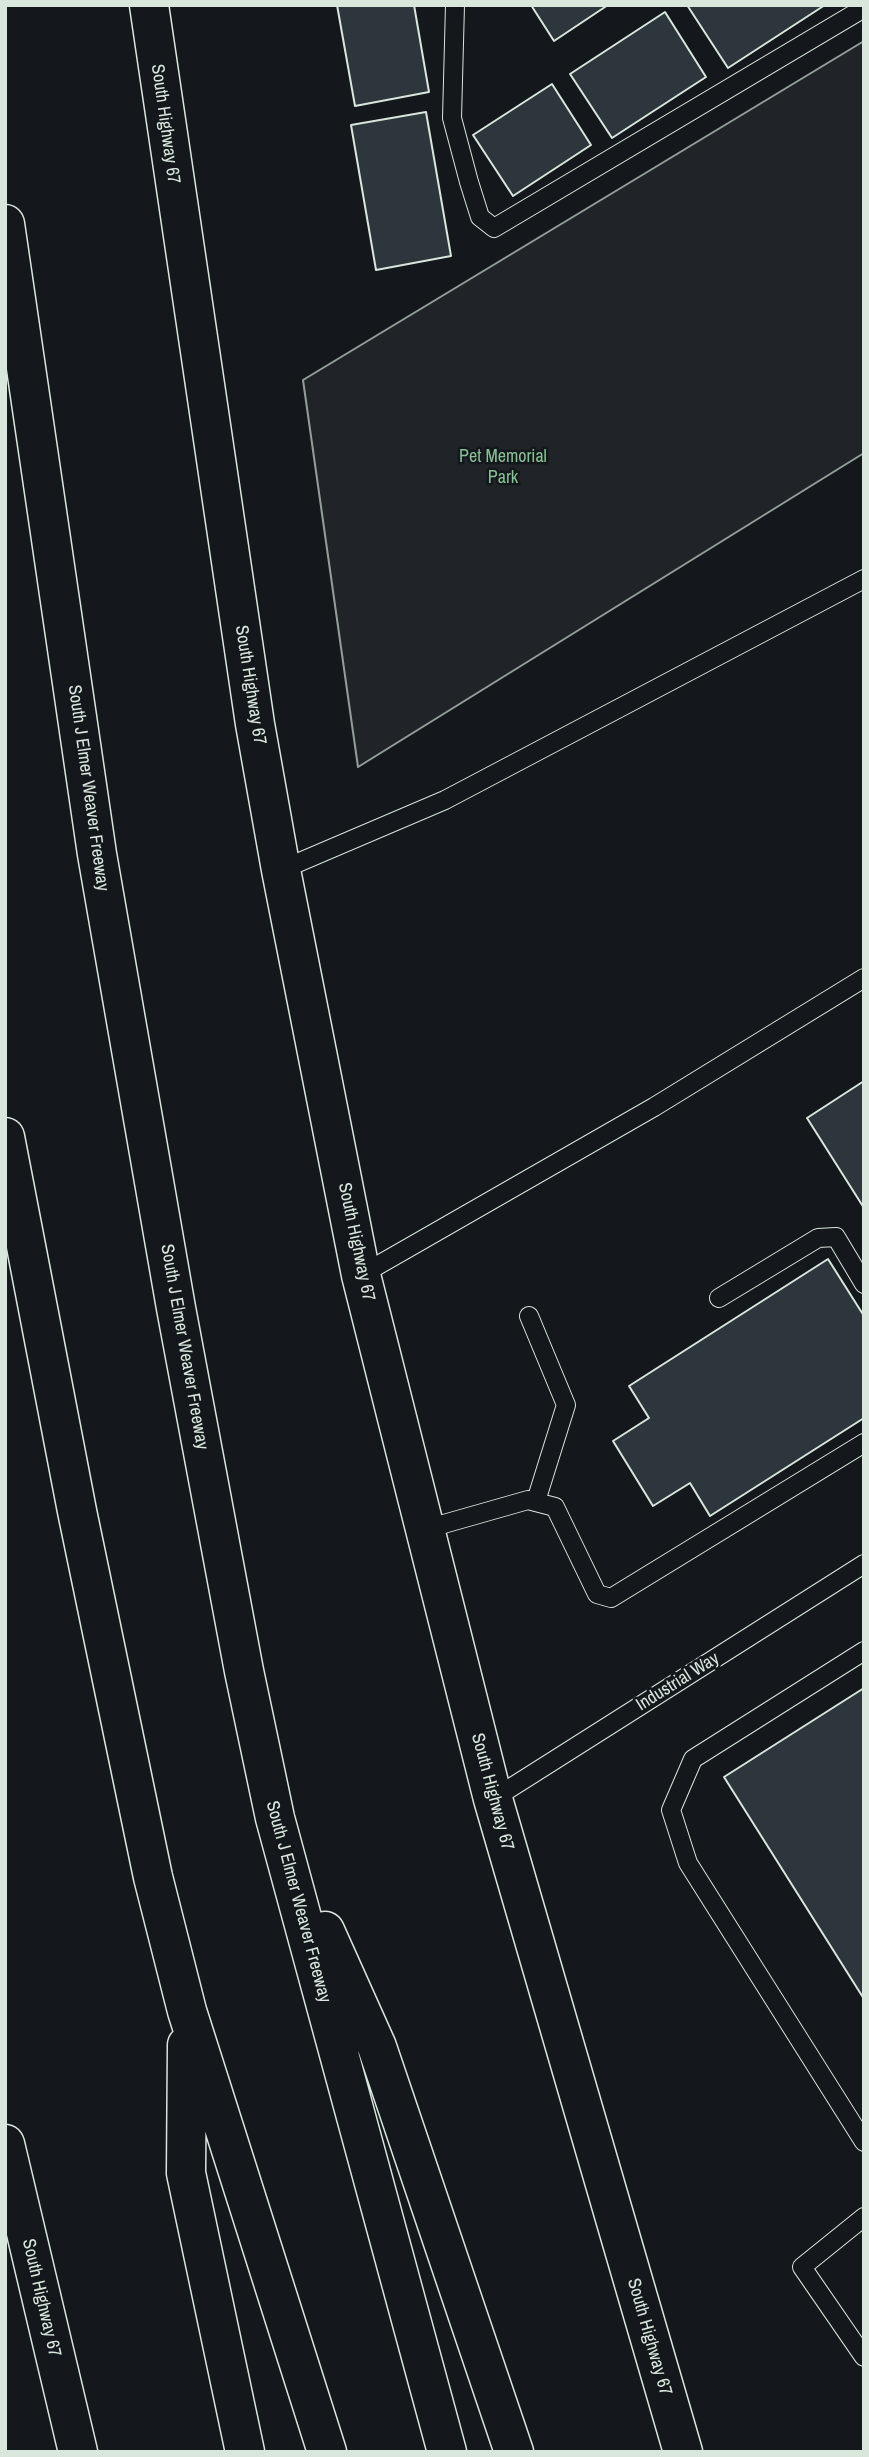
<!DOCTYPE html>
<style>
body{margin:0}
#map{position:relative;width:869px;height:2457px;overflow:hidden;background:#14181c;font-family:"Archivo Narrow",sans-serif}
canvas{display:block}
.frame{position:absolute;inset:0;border:7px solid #d8e6dc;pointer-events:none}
</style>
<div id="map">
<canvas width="869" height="2457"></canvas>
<div class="frame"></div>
</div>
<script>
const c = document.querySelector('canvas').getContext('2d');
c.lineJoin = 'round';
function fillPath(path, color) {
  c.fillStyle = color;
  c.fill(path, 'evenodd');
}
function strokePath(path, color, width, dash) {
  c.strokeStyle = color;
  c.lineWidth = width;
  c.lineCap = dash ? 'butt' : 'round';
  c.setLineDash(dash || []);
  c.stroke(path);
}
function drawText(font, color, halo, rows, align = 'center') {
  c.font = font + ' "Archivo Narrow",sans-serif';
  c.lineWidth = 5;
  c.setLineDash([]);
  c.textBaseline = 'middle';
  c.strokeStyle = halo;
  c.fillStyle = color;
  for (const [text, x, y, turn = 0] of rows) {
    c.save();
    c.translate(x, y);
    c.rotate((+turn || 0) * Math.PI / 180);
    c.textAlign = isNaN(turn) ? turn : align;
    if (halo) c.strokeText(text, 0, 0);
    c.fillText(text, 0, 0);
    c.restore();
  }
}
const green = new Path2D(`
 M864 41V453L358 767 303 380Z`);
fillPath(green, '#202428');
strokePath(green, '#939e99', 2);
const building = new Path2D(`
 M337 5H414L429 92 355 106Z
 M531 5H608L554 41Z
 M687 5H825L728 68Z
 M665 12 706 77 612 138 570 74Z
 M552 84 591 145 513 196 473 135Z
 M426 112 451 256 376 270 351 125Z
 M864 1081V1208L807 1118Z
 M828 1259 864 1316V1418L710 1516 690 1483 653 1506 613 1441 649 1418 629 1386Z
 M864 1688V1999L724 1777Z`);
fillPath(building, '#2c363c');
strokePath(building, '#d8e6dc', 2);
const lane = new Path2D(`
 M455 5 452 118 469 182 480 217 494 228 864 8
 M281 870 445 800 864 579
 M361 1275 654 1107 864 978
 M719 1298 818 1238 836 1237 864 1284
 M529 1316 566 1405 536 1501
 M426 1529 528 1500 555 1507 597 1594 611 1598 864 1443
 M864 1651 693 1759 671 1810 688 1863 864 2142
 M493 1799 864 1564
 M864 2217 802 2267 864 2357`);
const secondary = new Path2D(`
 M149 5 255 724 281 870 361 1275 493 1799 683 2452
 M5 2144 78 2452`);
const highway = new Path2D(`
 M5 224 97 854 176 1308 244 1671 275 1818 447 2452
 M5 1137 77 1511 153 1877 187 2011 327 2452
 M325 1931 377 2047 514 2452
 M187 2045 186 2173 245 2452`);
strokePath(lane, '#d8e6dc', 20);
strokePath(secondary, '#d8e6dc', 41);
strokePath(highway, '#d8e6dc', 41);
strokePath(lane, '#14181c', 18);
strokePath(secondary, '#14181c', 38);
strokePath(highway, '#14181c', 38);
drawText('18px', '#d8e6dc', '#14181c', [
 ["South Highway 67",165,124,82],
 ["South Highway 67",250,685,81],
 ["South J Elmer Weaver Freeway",88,788,82],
 ["South Highway 67",356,1242,78],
 ["South J Elmer Weaver Freeway",184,1347,80],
 ["Industrial Way",678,1682,-32],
 ["South Highway 67",492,1792,75],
 ["South J Elmer Weaver Freeway",298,1902,75],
 ["South Highway 67",41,2298,77],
 ["South Highway 67",649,2337,74]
]);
drawText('18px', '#8ac095', '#14181c', [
 ["Pet Memorial",503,457],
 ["Park",503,478]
]);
</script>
